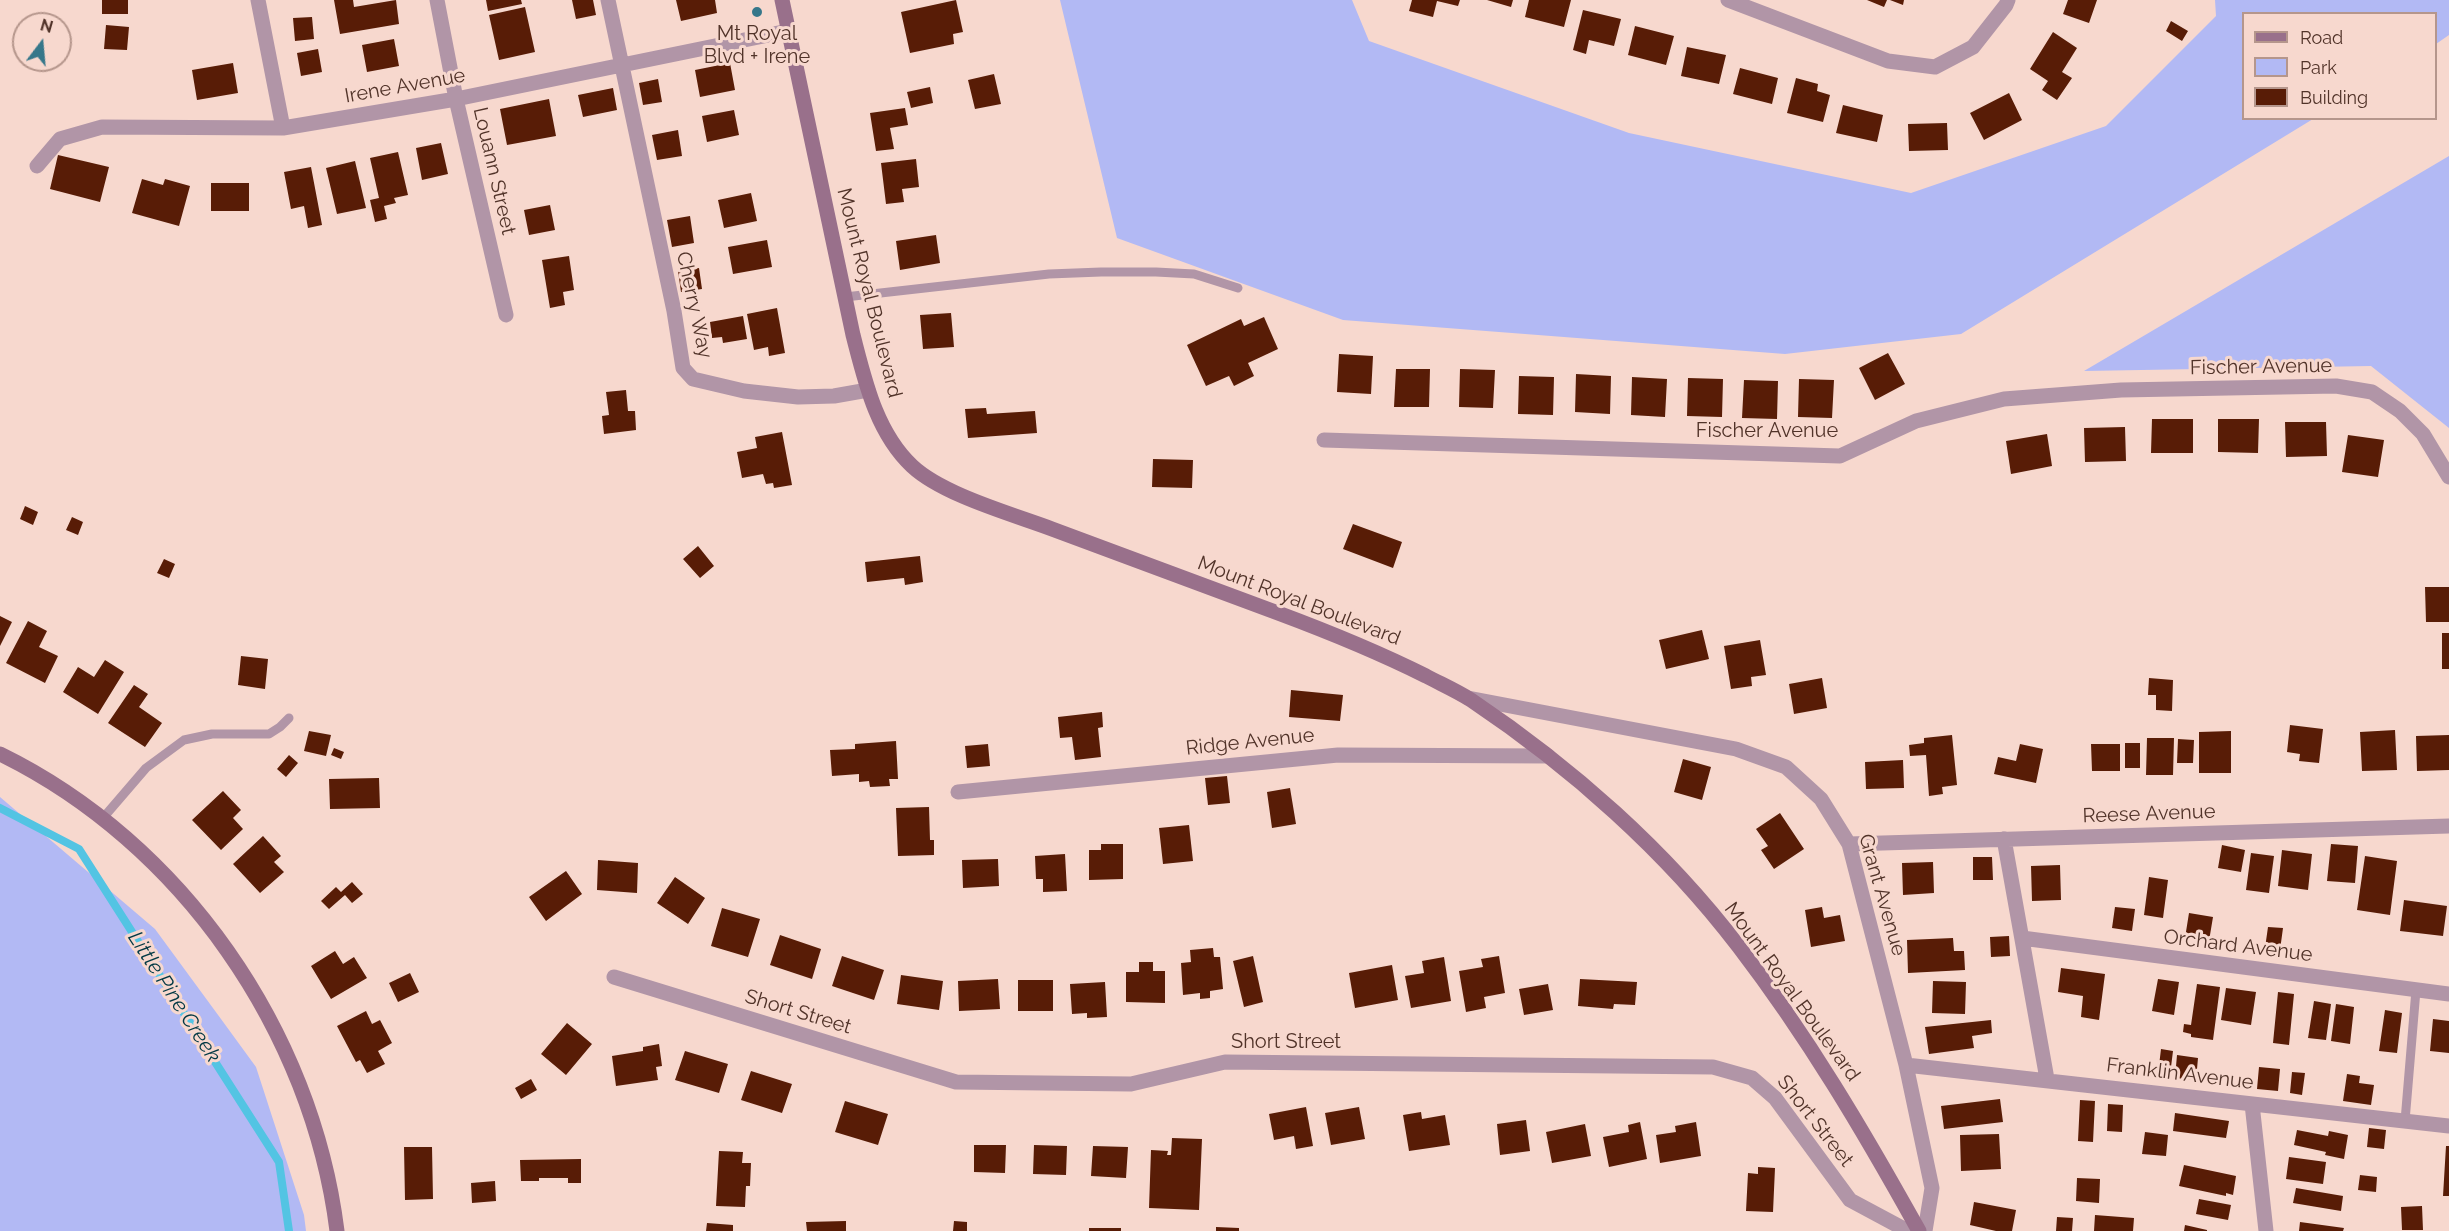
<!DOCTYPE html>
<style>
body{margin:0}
#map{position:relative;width:2449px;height:1231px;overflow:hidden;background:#f7d8ce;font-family:Raleway,sans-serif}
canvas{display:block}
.legend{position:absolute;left:2242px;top:12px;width:195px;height:108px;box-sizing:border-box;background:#f7d8ce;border:2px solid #b5968c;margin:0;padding:8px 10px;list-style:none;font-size:18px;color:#513329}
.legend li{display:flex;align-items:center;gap:12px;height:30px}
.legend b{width:30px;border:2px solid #b5968c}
.north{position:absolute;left:12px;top:12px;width:60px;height:60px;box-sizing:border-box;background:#f7d8ce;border:2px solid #b5968c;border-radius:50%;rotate:16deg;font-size:16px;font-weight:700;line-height:24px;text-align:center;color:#513329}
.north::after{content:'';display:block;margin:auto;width:21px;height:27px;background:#36778a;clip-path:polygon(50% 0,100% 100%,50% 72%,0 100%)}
</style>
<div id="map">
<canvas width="2449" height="1231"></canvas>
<ul class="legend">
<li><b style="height:8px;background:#99708b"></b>Road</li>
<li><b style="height:16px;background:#b2b9f4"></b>Park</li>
<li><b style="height:16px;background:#581c06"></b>Building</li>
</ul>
<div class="north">N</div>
</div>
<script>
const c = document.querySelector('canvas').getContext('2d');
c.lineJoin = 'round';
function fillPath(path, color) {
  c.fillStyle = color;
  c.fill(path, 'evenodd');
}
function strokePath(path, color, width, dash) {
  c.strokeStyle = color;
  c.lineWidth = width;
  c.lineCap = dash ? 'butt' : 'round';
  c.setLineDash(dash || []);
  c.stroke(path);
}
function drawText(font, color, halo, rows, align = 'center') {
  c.font = font + ' Raleway,sans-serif';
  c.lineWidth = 6;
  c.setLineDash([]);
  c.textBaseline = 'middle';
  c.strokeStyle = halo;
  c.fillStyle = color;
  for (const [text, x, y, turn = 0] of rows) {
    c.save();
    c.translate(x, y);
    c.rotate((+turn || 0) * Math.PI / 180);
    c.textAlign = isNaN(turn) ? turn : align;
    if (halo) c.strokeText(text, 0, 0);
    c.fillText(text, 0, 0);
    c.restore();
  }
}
fillPath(new Path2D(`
 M1060 0H1352L1369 41 1629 133 1911 193 2106 126 2216 16 2215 0H2449V35L2436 44V14H2244V118L2313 119 1961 334 1785 354 1343 320 1117 238Z
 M2449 156V428L2371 366 2084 371Z
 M0 797 155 929 221 1019 256 1067 304 1215 306 1231H0Z`), '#b2b9f4');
strokePath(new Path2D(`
 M0 808 79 849 279 1162 289 1231`), '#53c4e3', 8);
fillPath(new Path2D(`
 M102 0H128V14H102Z
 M334 0H353L354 7 396 0 399 24 340 34Z
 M486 0H521L522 4 488 11Z
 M572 0H593L596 15 576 19Z
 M676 0H715L717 13 681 21Z
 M956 0 963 32 953 34 954 44 910 53 901 12Z
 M1412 0H1460L1458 6 1437 1 1433 17 1409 11Z
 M1487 0H1513L1511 7Z
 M1529 0H1571L1564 27 1525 17Z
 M1867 0H1887L1884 7Z
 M1890 0H1904L1903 5Z
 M2068 0H2097L2089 23 2063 14Z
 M525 7 535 52 499 60 489 15Z
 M1583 10 1621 19 1614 46 1589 40 1586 54 1573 50Z
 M312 17 314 39 295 41 293 18Z
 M2171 21 2188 31 2182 41 2166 31Z
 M106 25 129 27 127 50 104 49Z
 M1635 26 1674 36 1666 65 1628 55Z
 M2053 32 2077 48 2062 72 2072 78 2057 100 2042 90 2048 81 2030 69Z
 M394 39 399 66 367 72 362 45Z
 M1687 47 1726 55 1719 84 1681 76Z
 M318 49 322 72 301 76 297 53Z
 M233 63 238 93 197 100 192 70Z
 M730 63 735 90 700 97 695 70Z
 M1740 68 1778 78 1772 104 1733 94Z
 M994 74 1001 104 975 109 968 80Z
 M1796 78 1818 84 1817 91 1830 95 1823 122 1787 113Z
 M658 79 662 102 643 105 639 83Z
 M930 87 933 103 911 108 907 92Z
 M613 88 617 110 583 117 578 95Z
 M2009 93 2022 120 1984 140 1970 113Z
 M549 99 556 136 507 145 500 109Z
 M1843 105 1883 115 1877 142 1836 133Z
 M905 108 908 125 890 128 894 149 876 151 870 113Z
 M734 110 739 135 707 142 702 116Z
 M1947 123 1948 150 1909 151 1908 124Z
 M678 130 682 156 657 160 652 135Z
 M441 143 448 174 422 180 416 148Z
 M398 152 408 195 394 198 396 203 384 206 387 219 375 222 370 200 379 198 370 158Z
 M58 155 109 167 100 202 50 189Z
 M916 159 919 187 902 189 904 202 886 204 881 163Z
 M355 161 366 208 337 214 326 168Z
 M311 167 322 225 308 228 304 206 291 209 284 172Z
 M142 179 163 185 165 179 190 186 179 226 132 213Z
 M211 183H249V211H211Z
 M751 193 757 221 724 228 718 200Z
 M550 205 555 230 529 235 524 210Z
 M690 216 694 243 672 247 667 220Z
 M936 235 940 263 900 270 896 241Z
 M767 240 772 267 733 274 728 247Z
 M569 256 574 290 563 292 565 305 550 308 542 260Z
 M699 268 702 289 681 292 678 271Z
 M777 308 785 353 769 356 768 347 754 350 747 314Z
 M951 313 954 347 923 349 920 315Z
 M743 316 747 339 723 343 722 337 712 338 710 322Z
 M1264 317 1278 349 1248 363 1254 376 1234 386 1229 376 1206 386 1187 345 1241 319 1244 326Z
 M1888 353 1905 384 1875 400 1859 368Z
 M1339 354 1373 356 1371 394 1337 392Z
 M1396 369H1430L1429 407H1394Z
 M1460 369 1495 370 1493 408 1459 407Z
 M1576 374 1611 376 1610 414 1575 412Z
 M1519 376 1554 377 1553 415 1518 414Z
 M1632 377 1667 379 1665 417 1631 415Z
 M1688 378 1723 379 1722 417 1687 416Z
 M1799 379 1834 380 1832 418 1798 417Z
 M1744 380 1778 381 1777 419 1742 418Z
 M626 390 628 411H635L636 430 604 434 602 416 609 415 606 392Z
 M986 408 987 414 1035 411 1037 433 968 438 965 409Z
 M2152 419H2193V453H2151Z
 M2218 419H2259L2258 453 2218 452Z
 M2285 422H2326L2327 456 2286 457Z
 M2125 427 2126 461 2085 462 2084 428Z
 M782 432 792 485 774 488 773 483 766 484 763 474 742 478 737 452 757 448 755 437Z
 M2047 434 2052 466 2011 474 2006 441Z
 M2348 435 2384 440 2378 477 2342 472Z
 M1153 459 1193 460 1192 488 1152 487Z
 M25 506 38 512 33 525 20 519Z
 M72 517 83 522 78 535 66 530Z
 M1353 524 1402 542 1393 568 1343 549Z
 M698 546 714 566 700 578 683 559Z
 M920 556 923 582 905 585 904 578 867 582 865 562Z
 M164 559 175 564 169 578 157 573Z
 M2425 587H2449V622H2426Z
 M0 616 12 622 0 646Z
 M28 621 47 631 39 647 58 656 45 683 6 663Z
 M1702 630 1709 659 1666 669 1659 640Z
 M2442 633H2449V669H2442Z
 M1760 640 1766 675 1751 677 1752 686 1731 689 1724 646Z
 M241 656 268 659 265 689 238 685Z
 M105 660 124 672 98 714 63 692 78 667 94 677Z
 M1822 678 1827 708 1794 714 1789 684Z
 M2149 678 2173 680 2172 711 2156 710V695H2148Z
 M134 685 148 694 139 707 162 723 145 747 108 723Z
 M1291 690 1343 695 1340 721 1289 717Z
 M1102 712 1103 727 1098 728 1101 757 1075 760 1072 737 1060 738 1058 717Z
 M2290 725 2323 729 2319 763 2299 761 2300 754 2287 752Z
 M2395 730 2397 770 2362 771 2360 732Z
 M309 731 331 735 326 756 304 751Z
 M2231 731V773H2199V732Z
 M1952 735 1957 785 1942 787 1943 794 1929 796 1926 755 1910 756 1909 745 1924 743V738Z
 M2449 735V770L2417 771 2416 736Z
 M2147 738H2174L2173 775H2146Z
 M2178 739 2194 740 2193 763H2177Z
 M896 741 898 779H889L890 786 870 787 869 781 859 782V774L832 776 830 750 855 749V744Z
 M2125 743H2140V768H2125Z
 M988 744 990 766 967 768 965 746Z
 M2020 744 2043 749 2036 783 1994 774 1998 757 2016 761Z
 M2091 744H2120V771H2092Z
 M334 748 344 752 341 759 331 755Z
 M289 755 298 763 286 777 277 769Z
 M1683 759 1711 767 1702 800 1674 792Z
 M1903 760 1904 788 1866 789 1865 762Z
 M1227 776 1230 803 1208 805 1205 778Z
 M379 778 380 808 330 809 329 779Z
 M1290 788 1296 824 1272 828 1267 792Z
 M223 791 241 810 233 818 243 829 221 850 192 820Z
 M929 807 930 840H934V855L898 856 896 808Z
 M1780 813 1804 849 1774 869 1761 850 1768 846 1756 829Z
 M1189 825 1193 861 1163 864 1159 828Z
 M263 836 281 856 274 862 284 872 260 893 233 864Z
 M1101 844H1123V879L1089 880V850H1101Z
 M2331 844 2358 846 2355 883 2327 881Z
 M2222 845 2245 850 2241 872 2218 868Z
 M2282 850 2312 854 2308 890 2278 886Z
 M2251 853 2274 856 2269 893 2246 890Z
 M1065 854 1067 891 1043 892V879H1036L1035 856Z
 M2365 856 2397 861 2390 915 2357 910Z
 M1973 857H1992L1993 880H1973Z
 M998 859 999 886 963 888 962 860Z
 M598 860 638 863 637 893 597 890Z
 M1933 862 1934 893 1903 895 1902 863Z
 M2060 865 2061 900 2032 901 2031 866Z
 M566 871 582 894 546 921 529 897Z
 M675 877 705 898 688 924 657 903Z
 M2149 877 2168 880 2163 918 2144 915Z
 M352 882 363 894 352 903 345 895 329 909 321 901 336 887 341 892Z
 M2404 900 2447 906 2443 936 2400 931Z
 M1822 907 1824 918 1840 915 1845 941 1811 947 1805 910Z
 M2115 907 2135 909 2132 931 2112 928Z
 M722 908 760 919 748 957 711 946Z
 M2189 913 2213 917 2209 941 2185 938Z
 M2268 927 2283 928 2280 950 2265 948Z
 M780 935 821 949 812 979 770 965Z
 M2009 936 2010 956 1991 957 1990 937Z
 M1953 938 1954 951H1964L1965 970 1908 973 1907 940Z
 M1213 948 1214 957H1220L1223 989 1210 991V998L1200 999V993L1183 995 1181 963 1191 962 1190 950Z
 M335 951 343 964 354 957 367 978 331 999 311 966Z
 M842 956 884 970 874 1000 832 986Z
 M1253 956 1263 1002 1244 1007 1233 961Z
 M1499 956 1505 993 1484 997 1486 1008 1466 1012 1459 971 1483 967 1481 959Z
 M1444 957 1451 1001 1411 1008 1405 976 1424 973 1422 961Z
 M1139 962H1153V971H1165V1003L1126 1002V972H1139Z
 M1392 965 1398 1000 1355 1008 1349 973Z
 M2061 968 2105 974 2099 1020 2081 1017 2083 996 2058 992Z
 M410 973 419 992 398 1002 389 983Z
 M901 975 943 981 939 1010 897 1004Z
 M998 979 1000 1009 959 1011 958 981Z
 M1580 979 1637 982 1635 1005 1614 1004 1613 1009 1578 1006Z
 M2158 979 2179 982 2174 1015 2152 1011Z
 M1018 980H1053V1011H1018Z
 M1933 981 1966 982 1965 1014 1932 1013Z
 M1105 982 1107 1017 1087 1018V1013L1072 1014 1070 984Z
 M1548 984 1553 1010 1524 1015 1519 989Z
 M2197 984 2220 987 2213 1040 2191 1037V1034L2183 1032 2184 1024 2191 1025Z
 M2226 988 2256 992 2251 1025 2221 1020Z
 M2278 992 2294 994 2289 1045 2273 1043Z
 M2314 1001 2331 1004 2326 1040 2308 1038Z
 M2336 1004 2354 1007 2350 1044 2331 1041Z
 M2385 1010 2402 1013 2397 1053 2379 1051Z
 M366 1011 372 1024 380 1020 392 1043 378 1051 385 1064 367 1073 360 1060 356 1062 337 1026Z
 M2433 1019 2449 1021V1053L2430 1051Z
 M1991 1020 1992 1033 1972 1036 1974 1048 1929 1054 1925 1027Z
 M567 1023 592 1044 566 1075 541 1054Z
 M659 1044 662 1066 656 1067 658 1080 616 1086 612 1056 643 1051V1047Z
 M2161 1049 2173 1051 2170 1075 2158 1074Z
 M685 1051 728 1064 719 1093 675 1080Z
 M2177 1055 2198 1058 2196 1080 2175 1078Z
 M2259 1067 2280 1069 2278 1091 2257 1089Z
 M751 1071 792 1084 782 1113 741 1100Z
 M2292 1072 2305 1073 2302 1095 2290 1093Z
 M2347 1074 2360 1076 2359 1083 2374 1085 2371 1105 2343 1101Z
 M531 1079 537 1090 521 1099 515 1088Z
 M2000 1099 2003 1122 1944 1129 1941 1106Z
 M2080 1100 2095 1101 2093 1142 2078 1141Z
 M845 1101 888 1114 878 1145 835 1132Z
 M2108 1104 2123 1105 2122 1132 2107 1131Z
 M1306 1107 1313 1146 1296 1149 1294 1136 1274 1140 1269 1114Z
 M1359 1107 1365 1139 1331 1145 1325 1113Z
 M1421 1112 1422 1119 1445 1115 1450 1145 1409 1151 1403 1115Z
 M2175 1113 2229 1121 2226 1138 2173 1131Z
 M1526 1120 1530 1151 1500 1155 1497 1124Z
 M1640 1122 1647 1159 1609 1167 1603 1137 1629 1132 1628 1125Z
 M1696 1122 1701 1156 1660 1163 1656 1135 1676 1132 1675 1126Z
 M1585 1124 1591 1156 1552 1163 1546 1132Z
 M2369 1128 2386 1130 2384 1149 2367 1147Z
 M2297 1130 2328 1136 2329 1131 2348 1135 2344 1159 2325 1155 2326 1152 2294 1145Z
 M2145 1132 2168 1135 2166 1156 2142 1154Z
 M1999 1134 2001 1169 1961 1171 1960 1135Z
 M1172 1138 1202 1139 1199 1210 1149 1208 1151 1150 1168 1151 1167 1155H1171Z
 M974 1145H1006L1005 1173 974 1172Z
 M1034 1145 1067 1146 1066 1175 1033 1174Z
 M1093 1146 1128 1147 1126 1178 1091 1176Z
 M2446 1146H2449V1196H2443Z
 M404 1147H432L433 1199 405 1200Z
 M719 1151 743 1152 742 1163H751L750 1186H746L745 1207 716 1206Z
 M2289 1157 2326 1162 2323 1184 2286 1179Z
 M581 1159V1183H568V1178H539V1181H521L520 1160Z
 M2184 1165 2236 1176 2233 1195 2226 1193V1196L2179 1186Z
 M1758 1167 1775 1168 1773 1212 1746 1211 1748 1173 1758 1174Z
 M2360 1175 2377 1177 2376 1192 2358 1190Z
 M2077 1178 2100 1179 2099 1203 2076 1201Z
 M495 1181 496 1201 472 1203 471 1183Z
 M2296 1188 2343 1196 2341 1211 2293 1203Z
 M2199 1199 2231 1205 2228 1220 2196 1214Z
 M1974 1202 2016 1210 2012 1231H1996L1970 1225Z
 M2422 1206 2423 1230H2402L2401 1207Z
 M2095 1215 2134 1218 2133 1231H2094Z
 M2057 1217 2073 1218 2072 1231H2056Z
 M846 1221V1231H807L806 1222Z
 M954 1221 967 1222V1231H953Z
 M2300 1222 2344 1228 2343 1231H2299Z
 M707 1223 733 1225V1231H706Z
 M2185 1225 2207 1230V1231H2184Z
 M1216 1227 1239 1228V1231H1216Z
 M1089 1228H1121V1231H1089Z`), '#581c06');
strokePath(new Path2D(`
 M845 297 1049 274 1101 272H1156L1194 274 1238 288
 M103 818 146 768 184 740 212 734H269L280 727 289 718
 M2405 1121 2416 990`), '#b195a7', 9);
strokePath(new Path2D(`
 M258 0 283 128
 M437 0 456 99 506 315
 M608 0 674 311 683 368 693 379 744 391 798 397 834 396 868 390
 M1728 0 1888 61 1935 67 1973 47 2006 5 2008 0
 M37 166 60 139 102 127 283 128 456 99 788 31
 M1324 440 1840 456 1916 421 2004 399 2121 390 2336 386 2372 392 2400 411 2423 434 2449 477
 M1468 698 1736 749 1786 767 1821 799 1849 844 1906 1065 1932 1188 1925 1231
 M958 792 1338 755 1548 756
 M2004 839 2047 1079
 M1849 844 2449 826
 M2022 938 2449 994
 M614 977 956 1082 1131 1084 1225 1062 1713 1067 1752 1078 1775 1098 1850 1200 1908 1231
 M1906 1065 2449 1126
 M2252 1104 2266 1231`), '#b195a7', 15);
strokePath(new Path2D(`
 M782 0 853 335C865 381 876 432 912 466 943 495 1012 514 1052 529 1127 557 1203 585 1278 613 1329 632 1378 652 1426 676 1441 684 1457 691 1471 700 1571 767 1666 851 1739 947 1808 1037 1864 1132 1919 1231
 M0 754C182 843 312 1031 337 1231`), '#99708b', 15);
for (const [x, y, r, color] of [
 [757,12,6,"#36778a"]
]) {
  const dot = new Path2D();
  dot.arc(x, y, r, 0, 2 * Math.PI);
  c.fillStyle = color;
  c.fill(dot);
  strokePath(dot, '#f7d8ce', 2);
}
drawText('20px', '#513329', '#f7d8ce', [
 ["Mt Royal",757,34],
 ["Blvd + Irene",757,57]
]);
drawText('20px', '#513329', '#f7d8ce', [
 ["Irene Avenue",405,86,-10],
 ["Louann Street",494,171,77],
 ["Mount Royal Boulevard",869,293,76],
 ["Cherry Way",694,305,78],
 ["Fischer Avenue",2261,367,-1],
 ["Fischer Avenue",1767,431],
 ["Mount Royal Boulevard",1299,601,21],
 ["Ridge Avenue",1250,742,-6],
 ["Reese Avenue",2149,814,-2],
 ["Grant Avenue",1882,895,74],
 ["Orchard Avenue",2238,946,7],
 ["Mount Royal Boulevard",1792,992,54],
 ["Short Street",798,1012,17],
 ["Short Street",1286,1042],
 ["Franklin Avenue",2180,1074,7],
 ["Short Street",1815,1121,52]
]);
drawText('italic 21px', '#013844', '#f7d8ce', [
 ["Little Pine Creek",174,997,57]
]);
</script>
